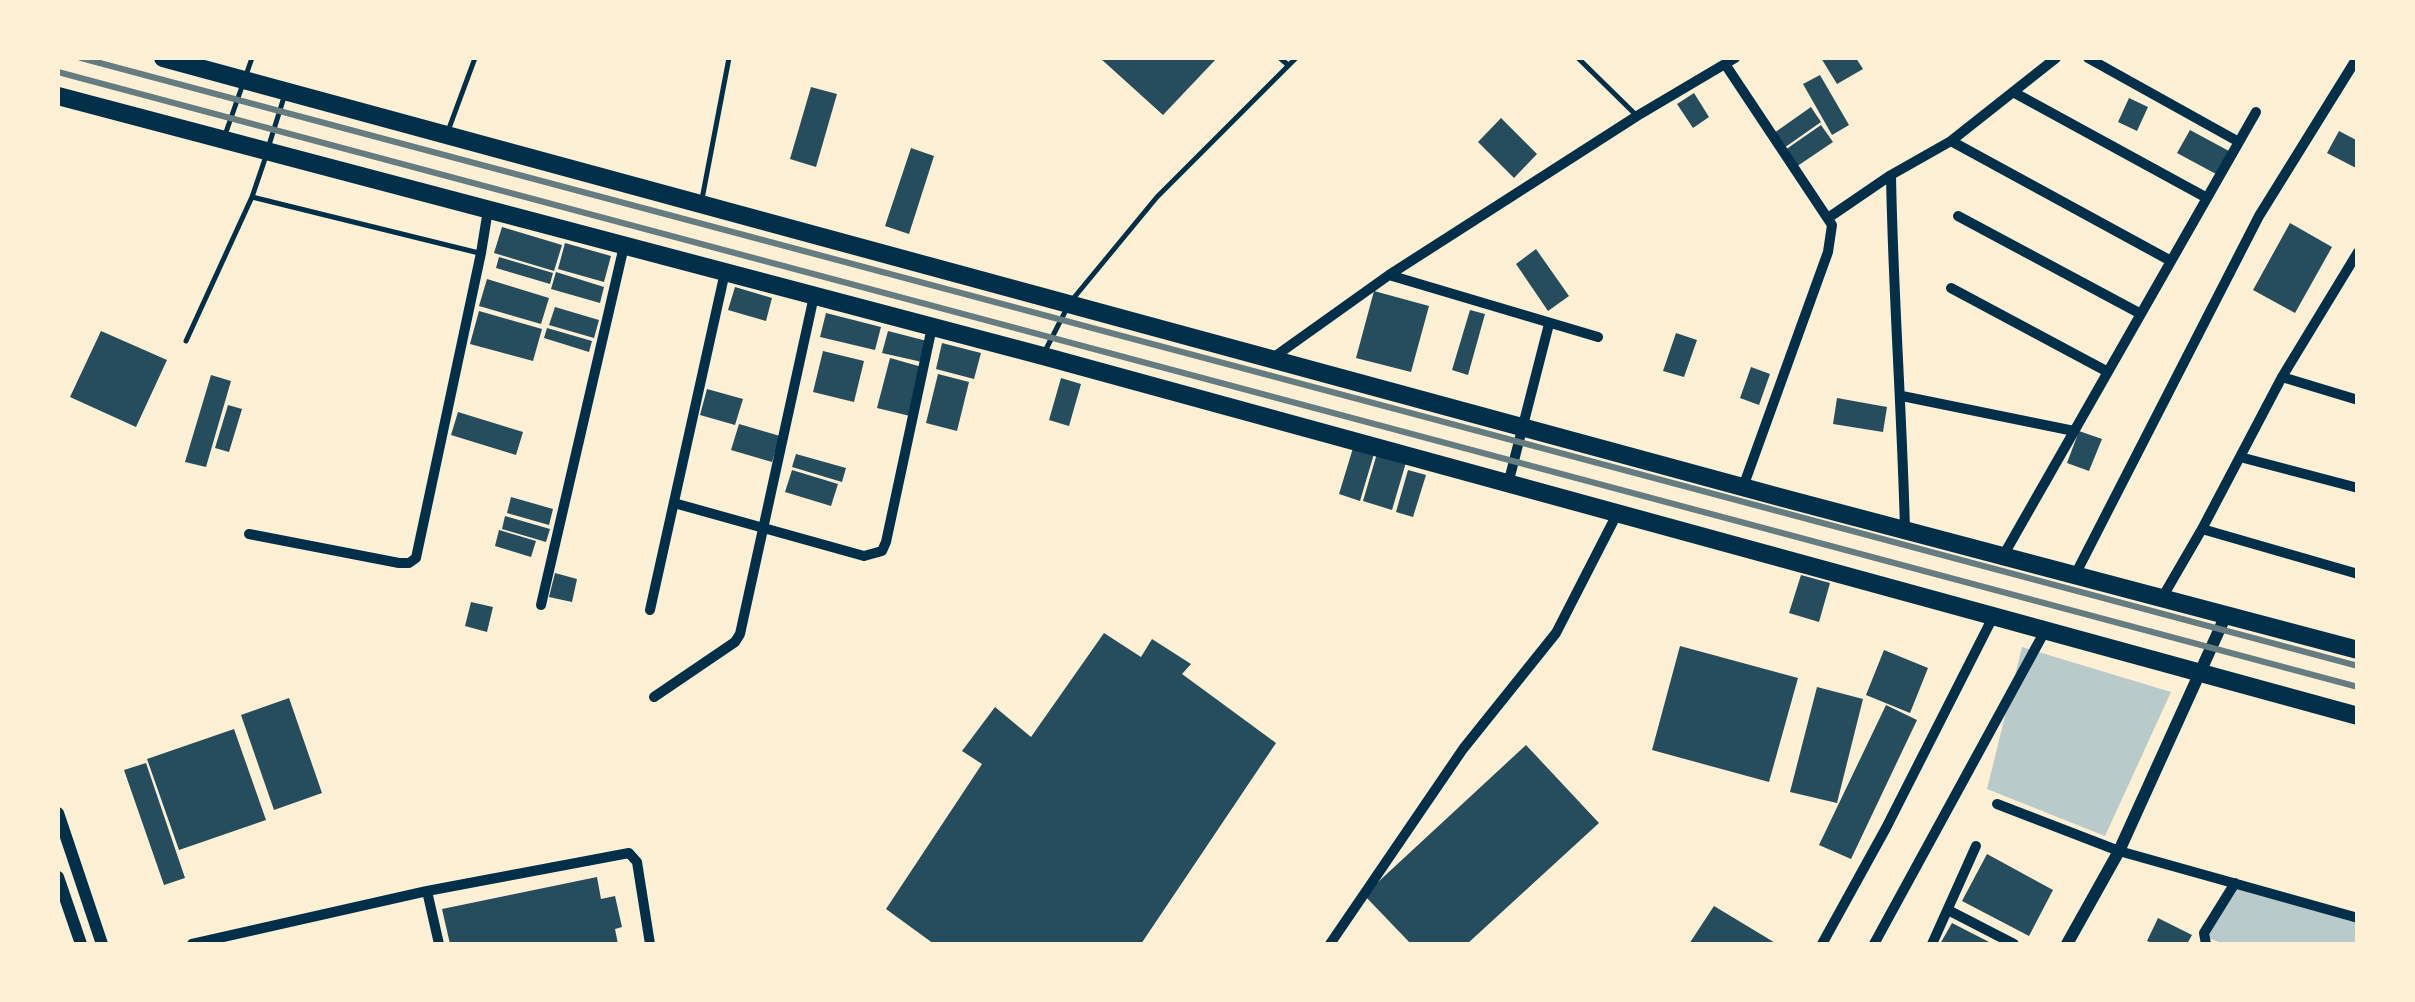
<!DOCTYPE html>
<style>
body{margin:0}
#map{position:relative;width:2415px;height:1002px;overflow:hidden;background:#fdf0d5;font-family:"Public Sans",sans-serif}
canvas{display:block}
.frame{position:absolute;inset:0;border:60px solid #fdf0d5;pointer-events:none}
</style>
<div id="map">
<canvas width="2415" height="1002"></canvas>
<div class="frame"></div>
</div>
<script>
const c = document.querySelector('canvas').getContext('2d');
c.lineJoin = 'round';
function fillPath(path, color) {
  c.fillStyle = color;
  c.fill(path, 'evenodd');
}
function strokePath(path, color, width, dash) {
  c.strokeStyle = color;
  c.lineWidth = width;
  c.lineCap = dash ? 'butt' : 'round';
  c.setLineDash(dash || []);
  c.stroke(path);
}
fillPath(new Path2D(`
 M2022 647 2171 692 2105 836 1987 789Z
 M2237 888 2357 922V944H2223L2207 937Z`), '#b9caca');
fillPath(new Path2D(`
 M1100 58H1217L1163 115Z
 M1821 58H1856L1863 69 1837 84Z
 M1820 75 1849 125 1832 135 1803 84Z
 M811 87 837 94 816 167 790 159Z
 M1694 93 1709 117 1693 128 1677 104Z
 M2129 98 2148 107 2137 131 2118 122Z
 M1811 107 1821 122 1784 148 1774 133Z
 M1501 118 1537 154 1514 178 1478 142Z
 M1821 125 1833 142 1796 167 1785 150Z
 M2190 130 2229 151 2216 174 2177 153Z
 M2339 131 2358 141V169L2327 153Z
 M911 148 934 156 909 234 885 226Z
 M2290 223 2332 247 2295 313 2253 290Z
 M502 227 562 245 554 271 494 253Z
 M565 243 611 256 604 282 558 269Z
 M1536 249 1569 296 1548 311 1516 264Z
 M499 257 553 273 550 284 496 268Z
 M556 272 604 287 600 303 551 289Z
 M487 279 549 298 541 324 479 306Z
 M735 287 772 298 766 321 728 310Z
 M1374 291 1429 306 1411 372 1356 358Z
 M555 307 599 320 594 338 549 325Z
 M1470 310 1485 314 1468 375 1452 370Z
 M479 311 542 329 533 361 470 344Z
 M826 313 881 327 875 350 820 337Z
 M547 328 592 341 589 352 544 338Z
 M101 331 167 360 136 427 70 397Z
 M888 331 927 341 922 362 882 353Z
 M1676 333 1697 340 1684 377 1663 371Z
 M942 343 981 353 974 379 936 369Z
 M823 351 864 361 854 402 813 392Z
 M890 358 922 367 910 416 877 408Z
 M1751 367 1770 374 1759 405 1740 398Z
 M938 374 969 382 957 431 926 423Z
 M211 375 231 381 206 467 185 462Z
 M1061 378 1081 384 1069 426 1049 420Z
 M707 389 743 399 735 425 700 415Z
 M1837 398 1887 407 1883 432 1833 424Z
 M228 405 242 409 229 452 215 448Z
 M458 412 523 432 516 455 451 435Z
 M739 424 780 436 772 462 731 450Z
 M2079 431 2102 439 2089 471 2067 463Z
 M1353 448 1374 454 1360 501 1339 494Z
 M1378 450 1407 459 1392 510 1363 501Z
 M796 454 846 468 842 482 792 467Z
 M792 470 838 484 831 506 785 492Z
 M1408 470 1426 475 1413 517 1396 512Z
 M511 497 553 509 549 525 507 513Z
 M505 516 550 529 546 542 502 529Z
 M499 530 536 541 531 557 495 546Z
 M555 573 577 579 572 602 549 597Z
 M1801 575 1830 583 1819 622 1789 613Z
 M471 602 493 607 487 632 465 626Z
 M1104 633 1141 657 1152 639 1191 664 1182 674 1276 743 1141 944H934L886 909 982 764 962 751 995 707 1031 737Z
 M1680 646 1798 678 1769 782 1652 750Z
 M1884 650 1928 668 1910 713 1866 695Z
 M1817 687 1863 699 1837 803 1790 792Z
 M289 698 322 793 274 810 241 715Z
 M1886 705 1917 720 1851 859 1819 845Z
 M234 729 266 820 179 850 147 759Z
 M1526 745 1599 823 1467 944H1411L1364 895Z
 M146 763 185 878 164 885 124 770Z
 M1987 854 2053 890 2029 936 1962 901Z
 M597 877 601 899 615 896 622 927 615 929 618 944H450L442 909Z
 M1714 906 1777 944H1689Z
 M2158 918 2192 935 2187 944H2154L2147 941Z
 M1952 923 1993 944H1940Z`), '#264d5e');
strokePath(new Path2D(`
 M1280 58 1288 65
 M1578 58 1635 114
 M448 131 475 58
 M225 135 252 58
 M269 145 285 94
 M252 197 479 253
 M702 199 729 58
 M1072 300 1157 197 1296 58
 M186 341 252 197 266 156
 M1044 353 1066 310`), '#003049', 5);
strokePath(new Path2D(`
 M2088 58 2239 142
 M1725 64 1832 225 1828 252 1743 487
 M2013 92 2207 198
 M1951 141 2171 261
 M1891 175C1893 293 1902 411 1905 530
 M1958 216 2141 314
 M1828 218 1891 175 1951 141 2056 58
 M2358 252 2282 377 2202 529 2358 574
 M1389 275 1598 337
 M1951 288 2108 372
 M1274 357 1389 275 1637 116 1735 58
 M2282 377 2358 400
 M1902 396 2074 431
 M2240 457 2358 488
 M1508 484 1549 324
 M674 503 864 556 882 551 886 542 932 327
 M249 534 399 563H409L416 558 481 253 488 210
 M2003 556 2256 112
 M2075 575 2259 216 2357 58
 M2162 598 2202 529
 M541 605 624 246
 M650 610 725 272
 M654 697 735 642 740 634 814 296
 M1997 804 2119 851 2358 918
 M427 891 439 944
 M1948 910 2014 944
 M192 944 427 891 629 853 637 862 650 944
 M1330 944 1463 749 1556 633 1617 514
 M1822 944 1886 828 1994 615
 M1874 944 2046 629
 M1932 944 1976 846
 M2206 944 2204 933 2235 883`), '#003049', 10);
strokePath(new Path2D(`
 M58 813 102 944
 M58 877 81 944
 M2067 944 2119 851 2226 615`), '#003049', 12);
strokePath(new Path2D(`
 M163 58 1783 498 2358 650
 M58 96 1043 356 2358 716`), '#003049', 18);
strokePath(new Path2D(`
 M81 58 2358 666
 M58 72 2358 687`), '#657d81', 6);
</script>
